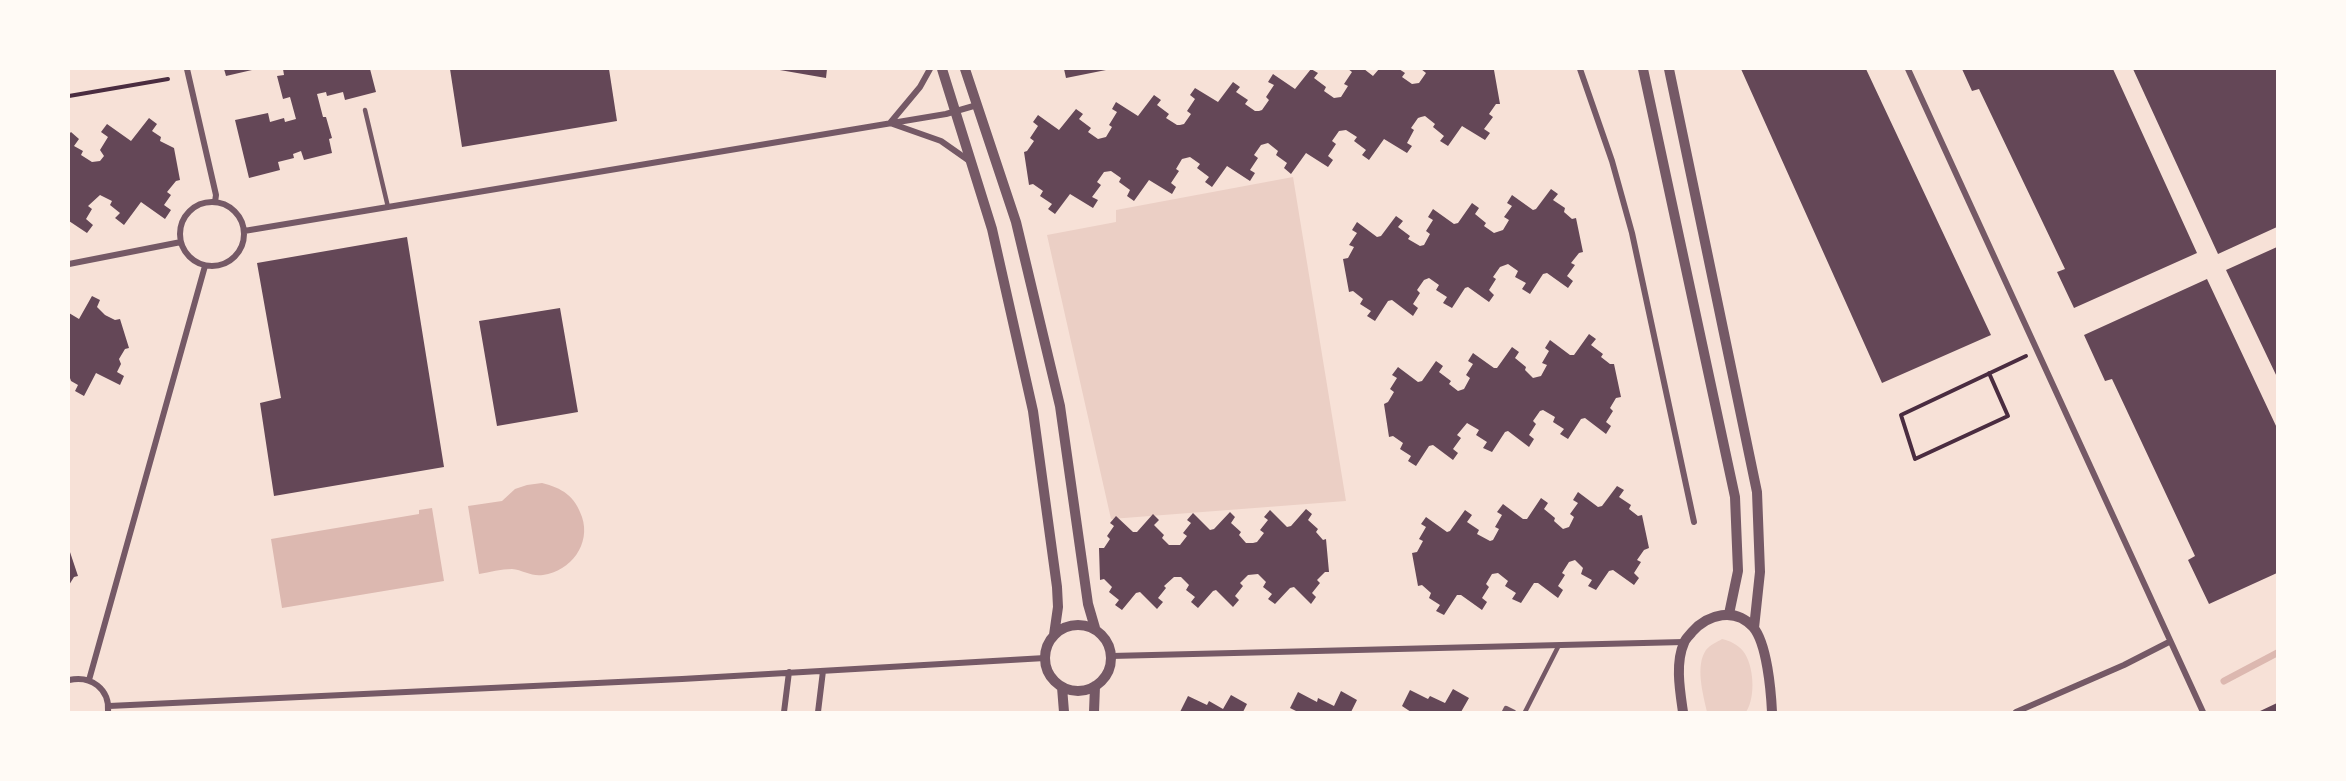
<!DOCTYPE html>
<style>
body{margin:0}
#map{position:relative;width:2346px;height:781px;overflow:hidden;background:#f7e1d7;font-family:"Public Sans",sans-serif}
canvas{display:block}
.frame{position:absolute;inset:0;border:70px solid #fffaf5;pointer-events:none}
</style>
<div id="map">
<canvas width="2346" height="781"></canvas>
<div class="frame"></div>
</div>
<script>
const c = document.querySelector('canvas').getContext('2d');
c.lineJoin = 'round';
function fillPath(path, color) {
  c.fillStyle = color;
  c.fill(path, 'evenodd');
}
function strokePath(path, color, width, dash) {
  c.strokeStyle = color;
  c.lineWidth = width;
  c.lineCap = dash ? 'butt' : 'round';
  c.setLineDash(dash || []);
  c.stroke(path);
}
fillPath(new Path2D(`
 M1293 177 1346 501 1111 519 1047 235 1116 222V210Z
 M1722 639C1730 641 1737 644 1743 651 1754 665 1756 697 1746 712H1707C1703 694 1695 666 1706 650 1710 645 1717 642 1722 639Z`), '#ebcfc5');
fillPath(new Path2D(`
 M542 483C562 488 575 496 582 517 591 544 571 571 543 575 532 577 523 570 512 569 501 569 490 572 479 574L468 506 502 501 515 489 527 485Z
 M432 508 444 581 282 608 271 539 419 514V510Z`), '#dcb8b0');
strokePath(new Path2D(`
 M2224 681 2277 653`), '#dcb8b0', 7);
fillPath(new Path2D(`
 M224 69H252V70L226 76Z
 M283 69H370L376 92 345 100 343 92 327 96 326 92 317 94 323 117H326L332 138 329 139 332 153 304 160 301 151 293 154 294 158 278 162 280 170 249 178 235 120 268 113 270 122 284 118 285 122 296 119 290 97 283 99 277 76 284 75Z
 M450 69H609L617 121 462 147Z
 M774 69H827L826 78Z
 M1064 69H1106V70L1066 78Z
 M1311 69 1318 73 1314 78 1326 87 1324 91 1334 98 1341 97 1348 86 1344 84 1352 72 1348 69H1364L1373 76 1379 69H1399L1405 73 1402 77 1412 84 1419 83 1426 73 1421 69 1494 70 1500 104H1496L1489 114 1493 117 1484 129 1490 133 1485 140 1462 126 1448 146 1440 141 1444 136 1433 127 1435 124 1425 116 1421 117 1418 118 1411 128 1414 130 1407 143 1412 146 1407 153 1384 139 1369 160 1362 155 1366 150 1354 141 1357 137 1346 130 1339 131 1332 141 1336 144 1328 156 1333 160 1328 167 1306 153 1291 174 1284 168 1287 163 1276 155 1278 151 1268 143 1261 145 1254 155 1258 158 1250 170 1255 173 1250 181 1227 166 1212 187 1205 182 1209 177 1197 168 1200 164 1190 157 1182 159 1176 169 1179 171 1171 183 1176 187 1172 194 1149 180 1134 201 1127 196 1130 190 1119 182 1121 178 1111 171 1104 172 1097 182 1101 185 1092 197 1098 200 1093 208 1070 194 1055 214 1048 209 1052 204 1040 196 1043 191 1033 184 1029 185 1024 152 1027 151 1034 141 1030 138 1038 126 1033 122 1038 115 1059 130 1076 109 1083 114 1079 119 1091 128 1088 132 1098 139 1106 137 1112 127 1109 125 1117 112 1112 109 1116 102 1138 116 1154 95 1161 100 1157 105 1169 114 1166 118 1177 125H1180L1184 124 1191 114 1187 111 1195 99 1190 95 1195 88 1218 102 1233 82 1240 87 1236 92 1248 100 1245 104 1255 111H1259L1262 110 1269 100 1266 97 1274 85 1268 82 1273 74 1295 89Z
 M1741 69H1866L1991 335 1882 383Z
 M1962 69H2113L2197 253 2074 308 2057 272 2065 269 1979 89 1972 91Z
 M2133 69H2277V227L2218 254Z
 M149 118 157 124 152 131 161 137 160 141 174 148 180 180 176 181 167 192 171 195 164 205 171 210 165 219 141 202 124 225 115 218 120 213 110 205 112 201 100 195 88 206 92 209 86 219 93 225 87 233 69 221V134L71 132 79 139 74 146 83 151 81 155 92 162 100 161 104 156 100 150 108 137 101 132 107 124 131 141Z
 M1551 189 1558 194 1553 200 1565 208 1564 212 1572 219 1576 218 1583 252 1579 253 1571 263 1575 265 1567 276 1573 281 1568 288 1547 273 1543 274 1530 294 1522 289 1526 283 1515 277 1518 271 1508 264 1500 267 1493 277 1496 279 1489 290 1494 295 1489 302 1468 287 1465 288 1452 308 1443 303 1447 297 1436 290 1439 285 1429 278 1424 280 1417 290 1420 293 1413 304 1418 308 1413 316 1392 300 1388 301 1375 321 1367 316 1371 311 1360 304 1363 299 1353 291 1349 292 1343 259 1348 258 1354 247 1349 245 1357 233 1352 230 1357 222 1377 237 1381 236 1396 216 1403 221 1398 227 1410 236 1408 239 1420 246 1424 245 1430 234 1426 231 1433 220 1428 217 1433 209 1454 224 1458 223 1472 203 1479 208 1475 214 1486 223 1484 226 1494 233 1503 230 1509 220 1504 217 1512 206 1507 203 1512 195 1533 210 1536 209Z
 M407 237 444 467 274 496 260 403 281 398 257 263Z
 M2277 247V377L2226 270Z
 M2207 279 2277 428V573L2209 604 2188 560 2195 556 2112 379 2105 381 2084 335Z
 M92 296 100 300 97 307 105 315 115 320 120 319 129 348 125 349 119 359 121 364 117 372 124 376 120 385 96 373 84 396 75 391 78 385 71 381 69 375V313L79 319Z
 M560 308 578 412 497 426 479 321Z
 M1589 334 1596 339 1591 345 1603 354 1601 357 1610 364H1614L1621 397 1616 398 1610 408 1613 411 1606 422 1611 426 1606 434 1585 418 1581 419 1568 439 1560 434 1564 429 1553 422 1555 417 1543 410 1540 411 1533 421 1536 424 1529 435 1534 439 1529 447 1508 431 1505 432 1492 452 1483 448 1487 442 1476 435 1479 430 1467 423 1457 435 1461 438 1453 449 1458 453 1453 460 1433 445 1429 446 1416 466 1408 461 1411 456 1400 449 1403 443 1393 436 1389 437 1384 404 1388 402 1394 392 1390 389 1397 378 1392 375 1398 367 1418 382 1422 381 1436 361 1443 366 1439 372 1451 381 1449 384 1458 391 1464 389 1470 378 1466 375 1473 364 1468 361 1473 353 1494 368H1497L1512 347 1519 352 1515 358 1526 367 1525 370 1533 378 1541 376 1547 365 1542 363 1549 351 1545 348 1550 340 1570 355H1574Z
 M1617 486 1624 490 1619 497 1631 505 1629 509 1638 516 1642 515 1649 548 1644 550 1637 560 1641 562 1634 573 1639 578 1634 585 1613 570 1609 571 1596 590 1588 586 1592 580 1581 574 1583 568 1575 560 1569 562 1562 573 1565 575 1558 586 1563 590 1558 598 1538 583H1534L1521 603 1512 599 1516 593 1505 586 1508 581 1498 573 1492 574 1486 584 1489 587 1482 598 1487 602 1482 610 1461 595H1457L1444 615 1436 611 1440 605 1429 598 1431 593 1422 585 1418 586 1412 553 1417 552 1423 541 1419 539 1426 527 1421 524 1426 517 1447 532 1450 531 1465 510 1472 515 1467 522 1479 530 1477 534 1490 541 1493 540 1499 529 1495 527 1502 515 1497 512 1503 504 1523 519H1527L1541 498 1548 503 1544 509 1555 518 1554 521 1563 529 1569 527 1574 517 1570 514 1578 503 1573 500 1578 492 1598 507 1602 506Z
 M1306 509 1312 514 1308 520 1318 529 1316 532 1323 540 1326 539 1329 572H1325L1317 580 1320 583 1312 593 1316 597 1311 604 1294 587 1290 588 1275 604 1268 599 1272 594 1263 587 1266 582 1258 574 1248 575 1240 583 1243 586 1235 596 1239 600 1233 607 1216 590 1213 591 1198 608 1191 602 1195 597 1186 590 1189 585 1181 577H1174L1164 586 1166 588 1158 598 1163 602 1157 609 1140 592 1136 593 1122 610 1115 605 1119 600 1109 592 1112 587 1104 579 1100 580 1099 548H1104L1110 539 1107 536 1114 526 1110 523 1116 516 1133 532H1137L1153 514 1159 520 1154 525 1164 535 1162 538 1169 545H1180L1187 536 1183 533 1191 523 1187 520 1193 513 1210 530 1214 529 1230 512 1235 517 1231 523 1241 532 1239 535 1246 543H1253L1257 542 1264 533 1260 530 1268 520 1264 517 1270 510 1287 527 1291 526Z
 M69 549 78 576 74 577 69 585Z
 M1453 689 1469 698 1461 712H1411L1402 706 1410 690 1428 699 1430 696 1445 703Z
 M1341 691 1357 700 1351 712H1298L1290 708 1298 692 1317 702 1318 698 1334 706Z
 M1231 695 1247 704 1243 712H1180L1188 696 1207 705 1209 701 1223 709Z
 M2277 703V712H2258Z`), '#644757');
strokePath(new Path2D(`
 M69 96 168 79
 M1989 373 2008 416 1915 459 1901 415 2026 356`), '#4a2c40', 4);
strokePath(new Path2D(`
 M365 110 388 207
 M1504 712 1506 708 1514 712
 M1525 712 1559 645`), '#755966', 4.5);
strokePath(new Path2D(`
 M187 69 216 195 215 202
 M930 69 920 87 890 123 941 141 968 160
 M1580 69 1612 161 1632 233 1694 522
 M1908 69 2203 712
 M180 234a32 32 0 1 1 64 0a32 32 0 1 1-64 0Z
 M244 231 946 114 977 105
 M69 264 181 242
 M1111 656 1684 642
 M69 680C91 675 110 689 108 712
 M89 680 205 266
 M109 706 682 679 1045 658
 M784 712 789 672
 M818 712 823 671
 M2016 712 2124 665 2169 642`), '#755966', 6);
strokePath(new Path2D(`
 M942 69 992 229 1033 411 1057 587 1058 607 1054 635
 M965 69 1016 222 1060 406 1088 604 1095 628
 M1643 69 1735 497 1738 571 1729 614
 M1669 69 1757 492 1760 572 1754 628
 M1045 658a33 33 0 1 1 66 0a33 33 0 1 1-66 0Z
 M1062 687 1064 712
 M1094 712 1095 686
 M1683 712C1680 691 1675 663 1684 643 1685 639 1690 635 1692 632 1708 614 1735 607 1753 627 1767 643 1771 691 1772 712`), '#755966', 10);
</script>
